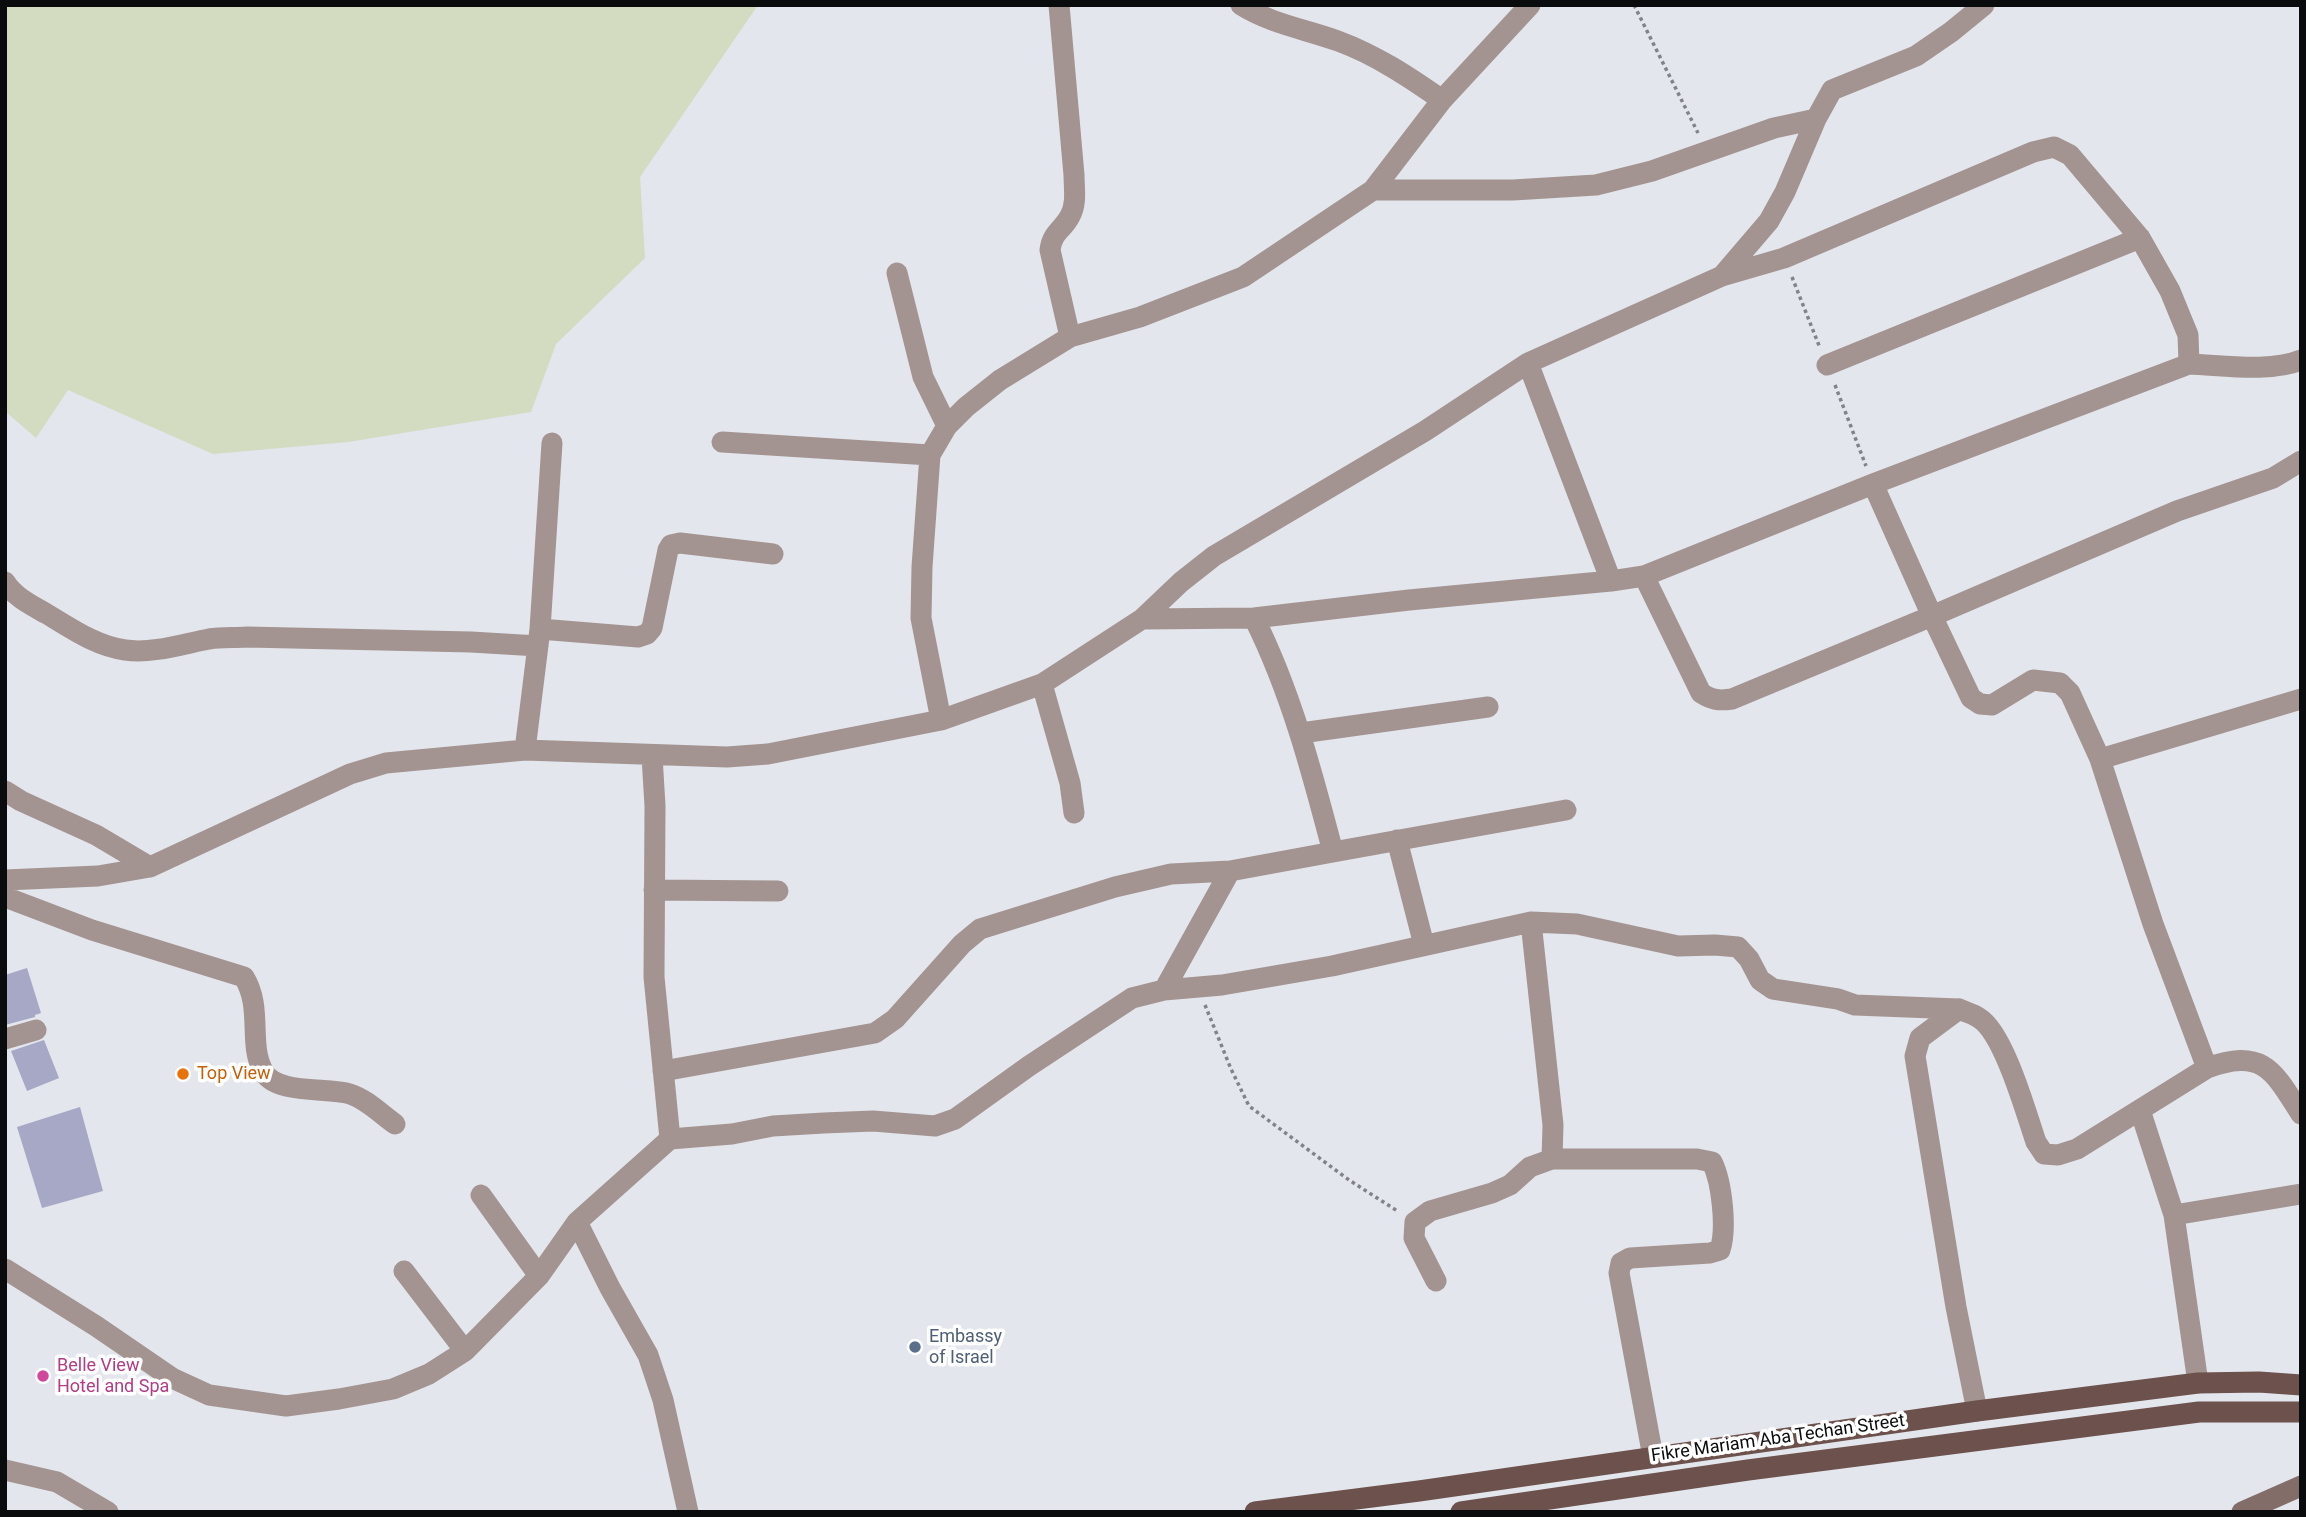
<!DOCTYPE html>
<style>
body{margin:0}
#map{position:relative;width:2306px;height:1517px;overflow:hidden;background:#e3e6ed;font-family:Roboto,sans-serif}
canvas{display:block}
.frame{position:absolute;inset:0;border:7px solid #0a0b0d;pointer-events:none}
</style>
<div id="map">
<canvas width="2306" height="1517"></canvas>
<div class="frame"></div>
</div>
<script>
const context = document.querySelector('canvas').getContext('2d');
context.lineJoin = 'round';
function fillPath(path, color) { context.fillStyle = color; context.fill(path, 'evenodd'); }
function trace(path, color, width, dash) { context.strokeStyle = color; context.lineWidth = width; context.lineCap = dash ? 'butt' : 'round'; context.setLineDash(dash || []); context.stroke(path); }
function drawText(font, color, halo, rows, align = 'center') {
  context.font = font + ' Roboto,sans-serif'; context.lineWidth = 7; context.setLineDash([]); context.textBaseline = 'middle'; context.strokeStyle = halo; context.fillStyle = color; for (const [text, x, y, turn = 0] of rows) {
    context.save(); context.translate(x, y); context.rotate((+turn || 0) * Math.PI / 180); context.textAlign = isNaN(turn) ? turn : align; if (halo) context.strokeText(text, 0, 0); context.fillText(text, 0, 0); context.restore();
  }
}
const green = new Path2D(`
 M5,5H758L640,177L645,258L556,344L531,412L348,442L213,454L68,390L36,438L5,411Z`);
const building = new Path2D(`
 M27,968L41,1013L35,1015V1017L5,1025V975Z
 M44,1040L59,1078L27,1091L11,1051Z
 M80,1107L103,1191L42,1208L17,1127Z`);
const path = new Path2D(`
 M1634,5L1698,133
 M1792,277L1820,348
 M1835,385L1866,466
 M1205,1005L1231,1069L1249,1106L1349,1180L1399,1212`);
const street = new Path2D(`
 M1059,5L1074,175C1074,188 1077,204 1070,216C1063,230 1052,232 1050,250L1070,337
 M1241,5C1271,24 1305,29 1338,41C1376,55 1409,77 1442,100
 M1373,190H1513L1596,185L1652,171L1774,128L1816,119
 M897,273L923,377L947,426
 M1722,276L1769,221L1785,192L1816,119L1832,90L1916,56L1951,32L1984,5
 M1528,363L1611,581
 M2189,364C2222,365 2269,373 2301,360
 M1827,365L2140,238
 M722,442L930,455
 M1873,484L1932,616L2177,511L2273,478L2301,461
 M1644,576L1701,693C1712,700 1719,701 1732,699L1932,616L1971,698L1980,704L1992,705L2033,680L2060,683L2070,693L2100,759
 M5,582C14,597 33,606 47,614C72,629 96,646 125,650C152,654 183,644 209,639C222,637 235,638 247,637L471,642L538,646
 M540,629L638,637L647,634L652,628L668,550L671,545L680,543L773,554
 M1042,684L1070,783L1074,813
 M2301,699L2100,759L2153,924L2207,1068C2263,1048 2273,1070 2301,1114
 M941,720L921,618L922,567L930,455L947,426L966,407L1000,380L1070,337L1140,317L1243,277L1373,190L1442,100L1530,5
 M1301,733L1488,707
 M525,750L540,629L552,443
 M652,756L655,806L654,977L670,1139
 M5,791L21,801L96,835L150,867
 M1397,840L1424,945
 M1333,852L1566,810
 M5,880L98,876L150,867L350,774L386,763L525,750L727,757L768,754L941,720L1042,684L1142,619L1254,618L1409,600L1611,581L1644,576L1873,484L2189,364L2188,335L2170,291L2140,238L2070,155L2054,147L2033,152L1784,258L1722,276L1528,363L1425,431L1214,556L1181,582L1142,619
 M654,890L778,891
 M5,897L92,930L244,977C263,1008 248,1043 263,1071C276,1095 326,1087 350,1094C366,1099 381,1114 395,1124
 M1531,922L1553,1125L1552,1159H1697L1712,1162C1722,1182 1727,1229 1720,1250L1710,1253L1630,1258L1621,1263L1619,1273L1653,1457
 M1164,990L1222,985L1332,966L1531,922L1577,924L1678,946L1715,945L1738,947L1749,959L1760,980L1773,989L1838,999L1855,1005L1959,1009
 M5,1039L36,1030
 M663,1071L875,1033L895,1019L962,944L980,929L1115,887L1171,874L1230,871L1333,852C1312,772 1291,692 1254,618
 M2140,1110L2174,1215L2198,1383
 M481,1195L539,1276
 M2174,1215L2301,1194
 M577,1222L670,1139L732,1134L773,1126L824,1123L873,1121L935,1126L955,1119L1029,1066L1132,998L1164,990L1230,871
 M5,1269L96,1326L172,1378L209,1395L286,1406L339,1399L393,1389L429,1374L465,1351L539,1276L577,1222L610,1288L648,1355L663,1400L688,1512
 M404,1271L465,1351
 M1436,1281L1414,1238L1415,1222L1430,1211L1492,1193L1510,1185L1530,1167L1552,1159
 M1977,1411L1956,1307L1915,1056L1920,1038L1959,1009C1965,1012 1974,1014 1979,1018C2004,1033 2026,1113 2036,1142L2044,1154L2058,1155L2077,1149L2207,1068
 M5,1470L57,1482L108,1512`);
const secondary = new Path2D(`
 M2242,1512L2301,1486`);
const primary = new Path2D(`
 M1255,1512L1419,1491L1977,1411L2198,1383L2259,1382L2301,1385
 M1461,1512L1748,1470L2199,1412H2301`);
const markers = [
 [183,1074,7,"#e8710a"],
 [915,1347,7,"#5c6f8a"],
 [43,1376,7,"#d1479c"]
];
const foodNames = [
 ["Top View",197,1074]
];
const serviceNames = [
 ["Embassy",929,1337],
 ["of Israel",929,1358]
];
const hotelNames = [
 ["Belle View",57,1366],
 ["Hotel and Spa",57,1387]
];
const streetNames = [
 ["Fikre Mariam Aba Techan Street",1778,1439,-8]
];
fillPath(green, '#d3dbc0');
fillPath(building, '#a6a8c6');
trace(path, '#818387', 3.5, [3.5, 3.5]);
trace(street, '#a49491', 21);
trace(secondary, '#836d69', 21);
trace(primary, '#6c514c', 21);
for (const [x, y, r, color] of markers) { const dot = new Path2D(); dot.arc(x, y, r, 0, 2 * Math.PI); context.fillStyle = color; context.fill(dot); trace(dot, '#fff', 2.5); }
drawText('18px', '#c56008', '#fff', foodNames, 'left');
drawText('18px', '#4e5e75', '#fff', serviceNames, 'left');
drawText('18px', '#b23c85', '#fff', hotelNames, 'left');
drawText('18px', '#0a0b0d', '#fff', streetNames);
</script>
